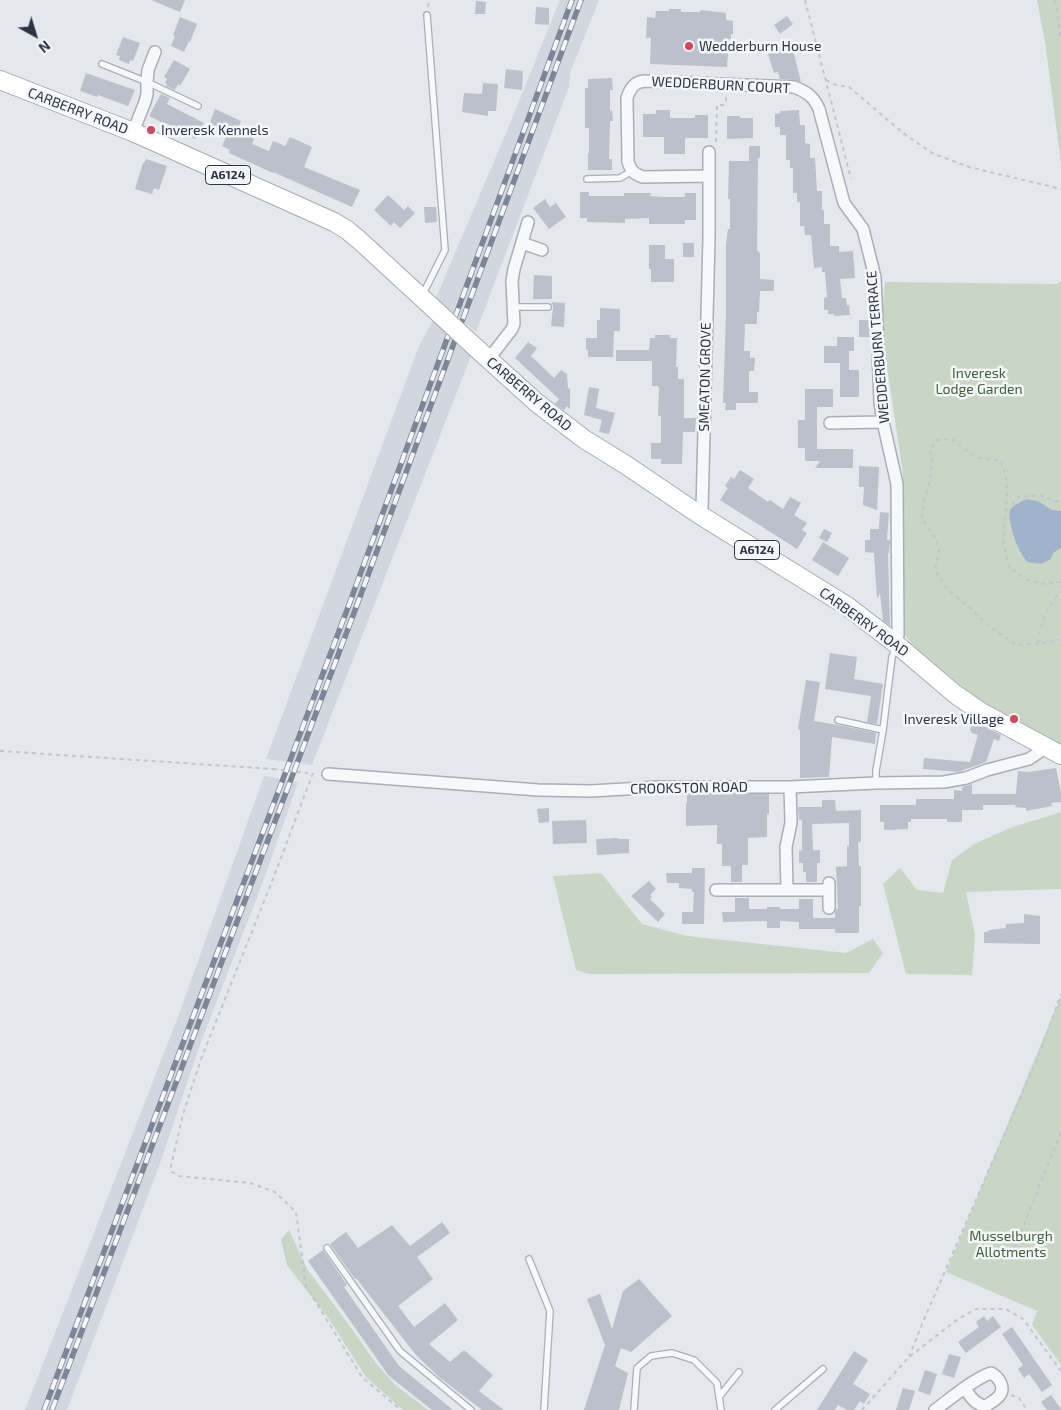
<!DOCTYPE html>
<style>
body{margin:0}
#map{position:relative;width:1061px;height:1410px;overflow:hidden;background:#e4e7ec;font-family:"Exo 2",sans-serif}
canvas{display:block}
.north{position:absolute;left:10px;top:10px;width:50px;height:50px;-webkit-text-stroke:4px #f4f6f9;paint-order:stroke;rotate:141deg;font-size:14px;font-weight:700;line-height:20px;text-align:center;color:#2b3445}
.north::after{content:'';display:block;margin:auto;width:18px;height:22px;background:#2b3445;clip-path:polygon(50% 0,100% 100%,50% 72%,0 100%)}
</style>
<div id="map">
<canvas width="1061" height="1410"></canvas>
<div class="north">N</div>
</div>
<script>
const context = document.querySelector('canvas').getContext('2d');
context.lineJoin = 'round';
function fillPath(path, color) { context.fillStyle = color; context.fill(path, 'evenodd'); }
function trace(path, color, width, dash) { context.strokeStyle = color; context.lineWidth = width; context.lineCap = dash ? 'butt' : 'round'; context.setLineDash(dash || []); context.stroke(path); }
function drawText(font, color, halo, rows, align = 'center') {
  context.font = font + ' "Exo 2",sans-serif'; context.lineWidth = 5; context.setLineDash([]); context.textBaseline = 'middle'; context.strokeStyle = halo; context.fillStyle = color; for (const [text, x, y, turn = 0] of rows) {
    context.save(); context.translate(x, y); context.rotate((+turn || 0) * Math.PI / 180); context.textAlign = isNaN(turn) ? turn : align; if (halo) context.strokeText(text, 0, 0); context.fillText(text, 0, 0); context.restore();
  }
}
const built = new Path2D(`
 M560,0H599L570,73L569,87L476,332L436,298L509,126Z
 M433,320L471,356L312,765L266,759L419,346Z
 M264,776L298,782L264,879L201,1042L159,1166L67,1410H25L178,1017Z`);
const green = new Path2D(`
 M1037,0H1061V163L1045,42Z
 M1061,281V745L976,698L923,654L911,643L905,635L904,620L903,473L881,327L885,282L1057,284Z
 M1061,812V889L966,892L975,935L972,975L906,974L883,884L900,868L917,890L943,893L952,860L974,844L1010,828Z
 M601,873L642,924L687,936L846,953L873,939L883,953L869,973L589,974L576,970L553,876Z
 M1061,996V1365L1032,1325L1037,1311L946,1272Z
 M289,1230L307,1269L349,1325L375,1362L394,1384L428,1410H403L366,1377L329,1319L287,1265L281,1240Z`);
const water = new Path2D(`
 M1026,499L1038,501L1052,510L1061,511V548L1053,553L1051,559L1041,564L1027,562C1024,558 1021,553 1019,549C1015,542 1007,517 1010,510C1013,505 1021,502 1026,499Z`);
const building = new Path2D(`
 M151,0H185L180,12Z
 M476,1L486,2L485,14H475Z
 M536,7L549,8V25L535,24Z
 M669,9H681V12H700L701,10L726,13V20L733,21V34H731V39H729L727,67L650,64L651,38H646L647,17L655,18L656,11H669Z
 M787,16L793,24L780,34L774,25Z
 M180,17L197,24L190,42L189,41L184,52L171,46L175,36L173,35Z
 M123,37L140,43L133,61L130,60L129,64L119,60L120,56L116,55Z
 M792,46L801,82L794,80L780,79L778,72L774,73L768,54H770L769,52Z
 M174,60L190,69L180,86L178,84L175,90L166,86L167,84L165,83L167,79L164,77Z
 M506,69L523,71L522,90L504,88Z
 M86,73L135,90L128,106L98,95L97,97L80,91Z
 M612,78L613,90H610V111L612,110L613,121H610L609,159H612V170H588V153H589V128H585V88H588V79Z
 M483,83L498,84L496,111H488V116L462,112L464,93L482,94Z
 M161,94L170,98L167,104L204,123L195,139L166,123L165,124L149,116Z
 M215,109L241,121L239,126L245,129L248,136L254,139L252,144L269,151L273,141L285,146L290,137L312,147L304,167L360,190L352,207L273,172V173L229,153L230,150L222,146L228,133L209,125Z
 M656,110H670V118H695V115H708V138H685V154H664V137H643V114H656Z
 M799,110L800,125H805V143L810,144V158H815L817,191H822V210H824V224H830V246H839V252L853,251L855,278L840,279L842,298H846L847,306L849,305L850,315L834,316V314H828V310H824V298L827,297L825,272H822V267L814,268L811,235H805L804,226H800V202H797V193H793V168H790V160H786V135H780V127H775V114L780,113V111Z
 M727,116H740V118H753V138L727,139Z
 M749,146H760V158H758L757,250L760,253V279L774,280V291H760L759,312H757V324H745L744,351H750V358H755L754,371H749V392H758V403H736V410H725L726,403H723L726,313V244L728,229H730V199H728L729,161H749Z
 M146,159L167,166L159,190L154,188L152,194L135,189L143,163H144Z
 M580,192H589V196H624V193H651L650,196L663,197H685V193H696V220H685V224H649V218L625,219V223L587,222V218H580Z
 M388,195L404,210L408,206L415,213L400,228L394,222L391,226L374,210Z
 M545,199L550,207L556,203L566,217L549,229L533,208Z
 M424,207H436L437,222L425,223Z
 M683,243H694V257H683Z
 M649,245H665V259H674V282H651V269H649Z
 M534,275L552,276V299H533Z
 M552,302L565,303L564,327L551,326L553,307Z
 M600,308L620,309V331H614L613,357H588V350H586V338H597V320H600Z
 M859,320H869L870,337H859Z
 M655,335H670V338H677L676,367H678V379H684V418H696L695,432H683L682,464H661V459H651V443H661V416H658L659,388L658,386H652V361H616V350H649L650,338H655Z
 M837,337H854V351H849V370H859V397H840V363H824V346H837Z
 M528,342L537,348L531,356L554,378L561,370L567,374L568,389L570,388V409L567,406L564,410L555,404L559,399L515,358Z
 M589,387L599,389L596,408L615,413L609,434L599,432L602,420L584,415Z
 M805,389H833V407H817V449H853V468H815L820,461H805V448H798V420H805Z
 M859,466L879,467L877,510L863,505L864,487H859Z
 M740,470L754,479L748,488L768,502L770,500L783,509L790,497L801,503L794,515L807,523L802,530L807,533L797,549L720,500L728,488L725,486L731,477L734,479Z
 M880,512L889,513L887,540H890L889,553H888L890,626L883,621L880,593L877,599L874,553L865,552V540H870V529H879Z
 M824,529L832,533L827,542L819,538Z
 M823,542L849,558L838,576L812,560Z
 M830,653L857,657L854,679L883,684L877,724L867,722L871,696L825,689Z
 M806,680L820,682L814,721L844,726L876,733L875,744L832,737L829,777L800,778V730L798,729Z
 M974,724L982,727V725L1001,735L999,741L994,739L986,762L958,772L923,769L924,758L970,762L978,735L972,733L970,730L971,726Z
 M1056,768L1061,793V802L1051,803L1052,806L1026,811V808L1015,807L1016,805H983V810H962V822H947V819H911V822H908V829L884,830V822H880V805H916V799H954V790L962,791V787L972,784V794H1016L1018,771L1029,772Z
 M687,794H769V814H767V837L748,838V865H742V882H731V866H722V844H717V825L686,826V803H687Z
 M822,800H835L836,811L861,810V842H858L859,866H861V906H859V933H835V929H799V922L780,921V928H767V921L723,922L722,912H735V898H749V909H767V907H780V909H799V899H813V918H835V912L836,909H838L836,867L847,866V846H849V823L812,824L813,850H820V863H817V882H806V872H803V863H799V851L802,850V820H799L798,807H822Z
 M549,808V822L539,823L537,809Z
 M586,820L587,843L553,844L552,821Z
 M618,838V839H629V853L597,855L596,839Z
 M692,868H705L704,924H682V912H693L694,892H692V889L679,888V883H667L666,873H692Z
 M649,881L656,889L650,895L652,897L650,899L665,914L658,922L631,896Z
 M1024,914L1040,916V944L984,943V932H987L990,930L1006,928V924L1024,923Z
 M442,1222L450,1233L417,1257L433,1279L398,1306L414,1327L445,1303L458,1320L429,1344L450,1362L464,1350L493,1375L479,1391L504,1410H482L439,1377L416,1355L356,1278L355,1279L330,1244L346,1232L358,1248L392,1225L410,1246Z
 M323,1250L347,1285L344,1287L399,1366L453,1410H432L389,1376L308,1261Z
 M639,1279L672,1316L631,1352L621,1348L615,1366L628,1373L619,1410H584L605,1345L587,1299L600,1294L612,1329L623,1291Z
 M984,1316L987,1321L993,1316L1001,1327L966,1353L958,1342L979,1327L976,1322Z
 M1012,1327L1052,1385L1042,1392L1029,1374L1024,1378L1018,1369L1023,1365L1002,1334Z
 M854,1351L868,1360L853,1384L870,1394L864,1404L860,1401L854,1410H847L838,1405L835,1410H817Z
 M949,1354L961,1357L954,1378L942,1374Z
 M925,1370L937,1374L930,1395L918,1391Z
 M903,1388L915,1391L909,1410H896Z
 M1051,1395L1061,1409V1410H1047L1041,1402Z`);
const path = new Path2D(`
 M805,0L851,179
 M1055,0L1061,39
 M428,7L429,0
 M826,80L836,85L849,87L903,133L932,153L969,167L1061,189
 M716,142L717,105H723L726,102V97
 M1006,511L1019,497L1039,495L1055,501L1061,502
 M1061,582L1044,584L1025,579L1009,567L1003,541L1007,493L1006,477L1001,461L979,458L965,450L952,439L937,440L930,450L932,457L930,481L924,500L922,519L937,541L939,551L935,570L947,589L969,607L986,624L1016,645L1038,644L1061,640
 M1038,643C1040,625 1048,604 1061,591
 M0,751L273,769
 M313,773L273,879L201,1059L183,1114L171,1166L172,1172L179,1176L250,1183L275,1192L296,1212L306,1286L362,1377L401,1410
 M1012,1255L1061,1132
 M909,1357L923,1322L1041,1050L1061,994
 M1011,1395L1019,1398L1027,1410
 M862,1410L909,1357L958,1319L976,1309H1006L1023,1319L1061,1371`);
const service = new Path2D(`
 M102,64L147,82L198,106
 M587,179L620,178L632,171
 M422,296L445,250L427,15
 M513,307H548
 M838,720L883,730
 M876,783V771L883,730L892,657L896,647
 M327,1248L400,1351L471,1410
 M529,1259L550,1311L544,1410
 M719,1397L739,1372
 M634,1410L637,1368L651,1356L672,1353L694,1360L717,1383L721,1410
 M775,1410L823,1369`);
const minor = new Path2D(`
 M133,132L145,102L147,94V82L148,70L155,52
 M709,176L643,177C634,174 631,171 628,162L627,98C630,89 634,82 644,81L794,87C807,92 814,97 819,109L844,203L863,229L875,277L880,402L883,422L897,484L898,635L895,643
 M522,243L542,250
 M488,360L512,329L514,324L512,281L514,269L528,222
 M830,423L883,422
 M700,515L702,509L709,238V152
 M328,774L538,790L591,791L659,787H790L876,783L944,782L966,778L987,770L1029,759L1038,753L1043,746
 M716,890H829
 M787,890L786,847L791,823L790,787
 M829,908V883
 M935,1410C950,1399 975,1378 991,1373C999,1377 1006,1388 999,1396C996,1400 990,1403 986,1406C975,1405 971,1397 965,1389`);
const primary = new Path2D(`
 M0,80L133,132L334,222L347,230L358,239L433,308
 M475,347L537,403L584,439L626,465L700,515L847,606L895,643L955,694L981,712L1061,755`);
const rail = new Path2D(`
 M44,1410L347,610L572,0
 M52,1410L354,613L581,0`);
const pathBridge = new Path2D(`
 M273,769L308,773`);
const primaryBridge = new Path2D(`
 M433,308L475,347`);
const markers = [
 [689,46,5,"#d1495b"],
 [151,130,5,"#d1495b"],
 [1014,719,5,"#d1495b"]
];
const shields = [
 [228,175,45],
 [757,550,45]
];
const shieldNames = [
 ["A6124",228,175],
 ["A6124",757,550]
];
const poiNames = [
 ["Wedderburn House",699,46],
 ["Inveresk Kennels",161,130],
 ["Inveresk Village",1004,719,"right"]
];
const streetNames = [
 ["WEDDERBURN COURT",721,85,3],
 ["CARBERRY ROAD",78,111,21],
 ["WEDDERBURN TERRACE",878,347,-95],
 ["SMEATON GROVE",705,377,-89],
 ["CARBERRY ROAD",529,394,40],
 ["CARBERRY ROAD",864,622,36],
 ["CROOKSTON ROAD",689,788,-1]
];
const parkNames = [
 ["Inveresk",979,373],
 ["Lodge Garden",979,389],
 ["Musselburgh",1011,1236],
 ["Allotments",1011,1252]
];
fillPath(built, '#d2d6de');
fillPath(green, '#c9d6c5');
fillPath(water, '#9fb4cc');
fillPath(building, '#bbc0ca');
trace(service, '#a9aeb7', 8);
trace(minor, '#a9aeb7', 14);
trace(primary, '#a3abb8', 20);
trace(path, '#c2c5cb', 2, [4, 4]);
trace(service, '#f7f8fa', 5.5);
trace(minor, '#f7f8fa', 11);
trace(primary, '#fff', 18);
trace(rail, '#7d8696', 5.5);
trace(rail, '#f4f6f9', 4, [11]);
trace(primaryBridge, '#a3abb8', 20, []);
trace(pathBridge, '#c2c5cb', 2, [4, 4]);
trace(primaryBridge, '#fff', 18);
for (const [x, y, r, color] of markers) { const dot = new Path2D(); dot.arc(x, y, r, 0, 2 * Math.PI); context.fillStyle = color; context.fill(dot); trace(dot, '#f4f6f9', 2); }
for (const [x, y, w] of shields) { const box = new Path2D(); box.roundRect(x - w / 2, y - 9.5, w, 19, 4); context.fillStyle = '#f4f6f9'; context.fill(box); trace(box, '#2b3445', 1); }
drawText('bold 12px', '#2b3445', null, shieldNames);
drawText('14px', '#2b3445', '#f4f6f9', poiNames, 'left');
drawText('14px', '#2b3445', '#f4f6f9', streetNames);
drawText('14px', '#3f6138', '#f4f6f9', parkNames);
</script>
